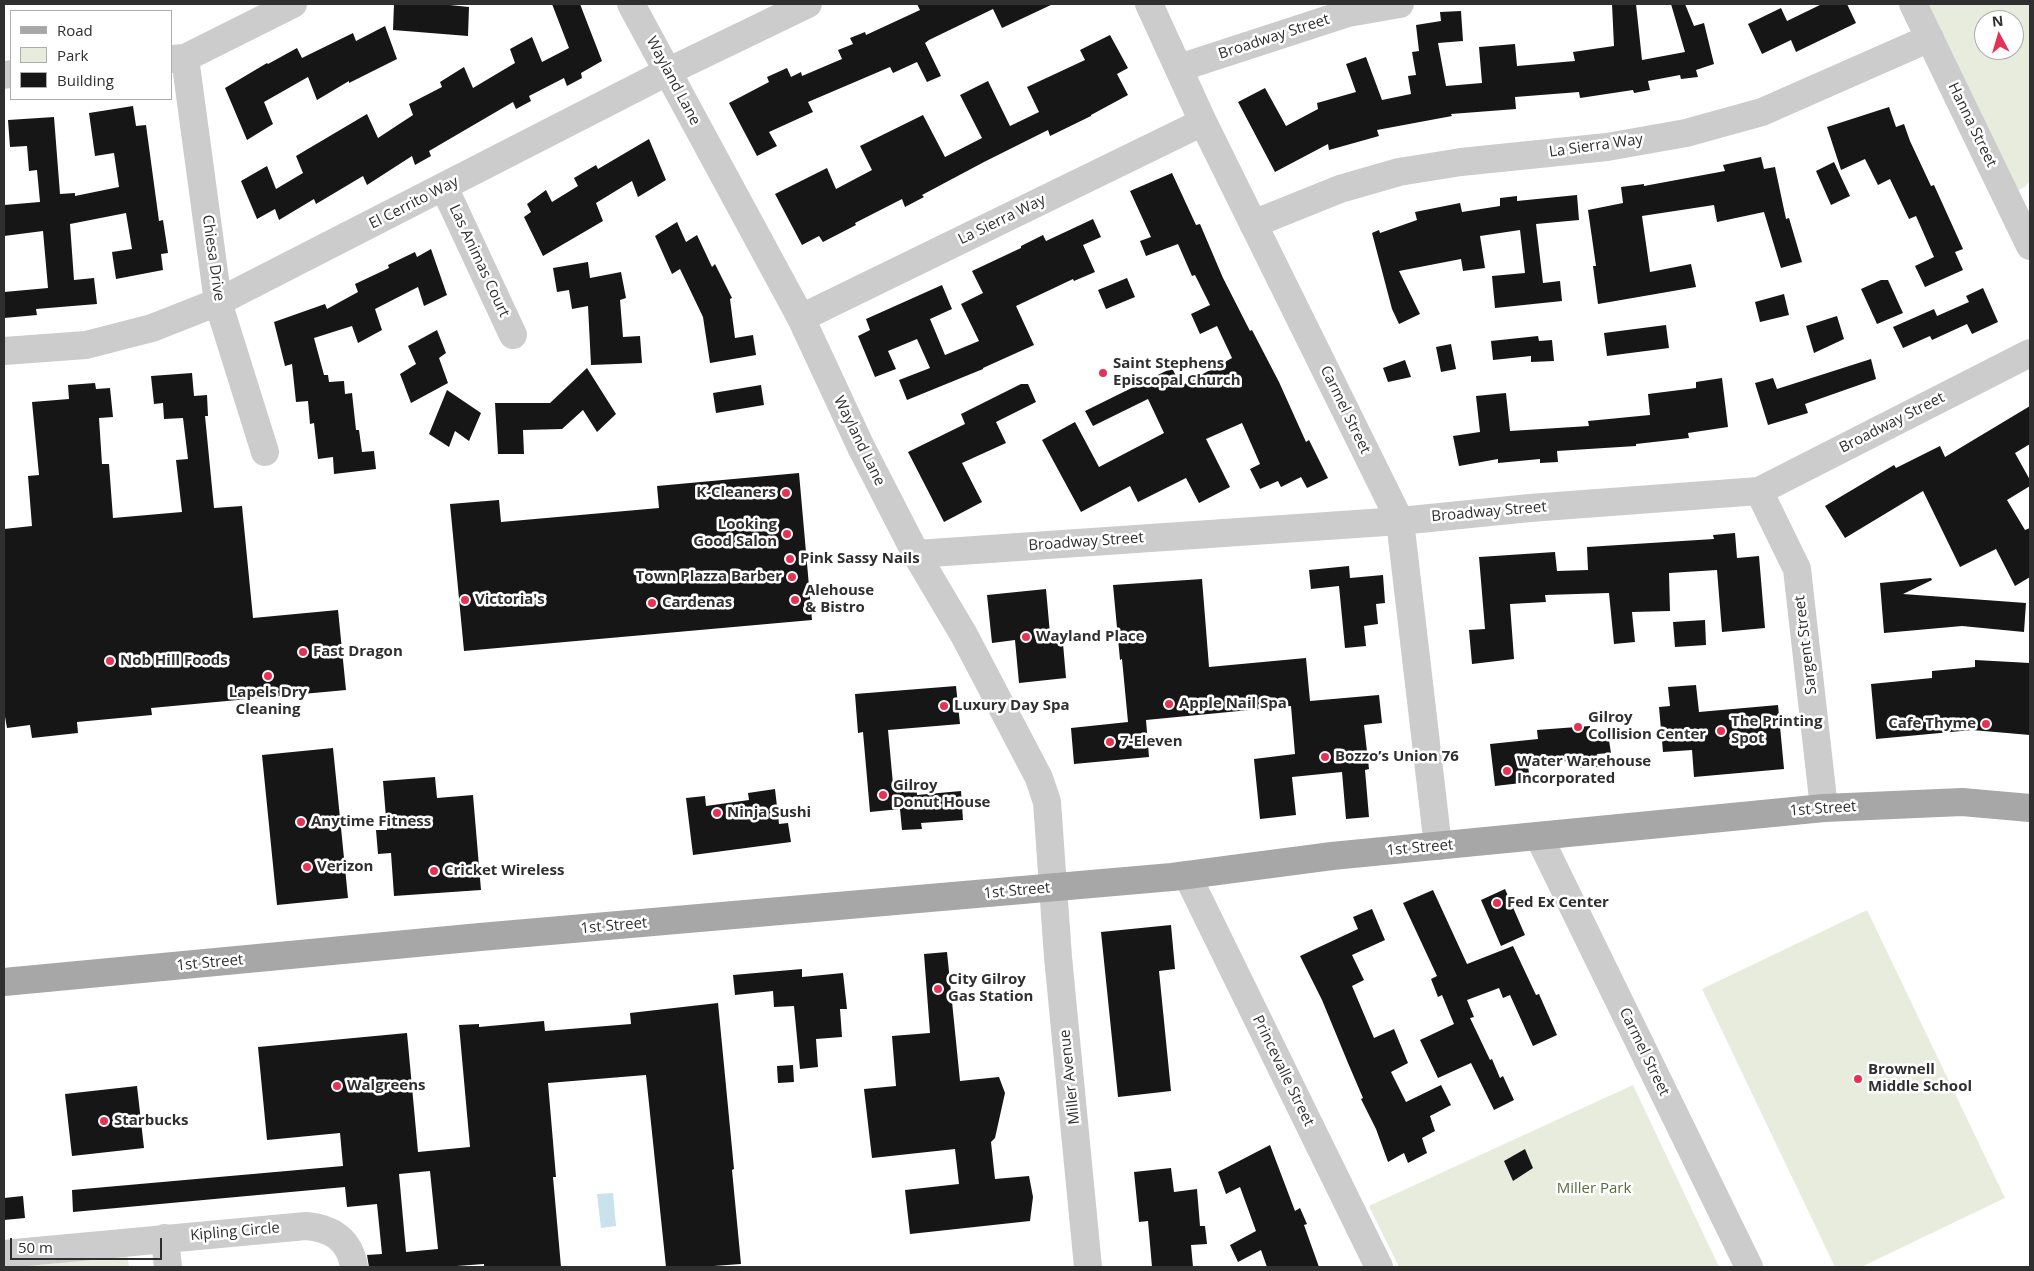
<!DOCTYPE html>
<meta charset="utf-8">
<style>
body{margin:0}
#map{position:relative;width:2034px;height:1271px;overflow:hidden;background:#fff;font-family:"Open Sans",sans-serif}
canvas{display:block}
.frame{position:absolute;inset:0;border:5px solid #2f2f2f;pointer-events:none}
.legend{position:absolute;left:10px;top:10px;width:162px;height:90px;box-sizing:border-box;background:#fff;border:1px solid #acacac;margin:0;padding:6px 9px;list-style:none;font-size:15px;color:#2f2f2f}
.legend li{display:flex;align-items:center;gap:10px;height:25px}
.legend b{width:25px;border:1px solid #acacac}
.north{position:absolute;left:1974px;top:10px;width:50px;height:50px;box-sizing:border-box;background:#fff;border:1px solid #acacac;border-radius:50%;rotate:354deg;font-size:14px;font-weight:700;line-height:20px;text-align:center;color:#2f2f2f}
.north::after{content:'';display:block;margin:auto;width:18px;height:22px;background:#e53254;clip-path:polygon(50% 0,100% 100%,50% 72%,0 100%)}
.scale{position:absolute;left:10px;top:1238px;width:152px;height:22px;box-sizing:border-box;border:2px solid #2f2f2f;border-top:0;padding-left:6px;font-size:15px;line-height:18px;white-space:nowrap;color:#2f2f2f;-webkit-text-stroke:4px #fff;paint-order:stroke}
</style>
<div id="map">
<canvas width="2034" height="1271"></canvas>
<div class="frame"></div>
<ul class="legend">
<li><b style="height:6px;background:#a7a7a7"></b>Road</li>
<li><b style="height:14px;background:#e7ecdd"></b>Park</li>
<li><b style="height:14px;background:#161616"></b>Building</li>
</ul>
<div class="north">N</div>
<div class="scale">50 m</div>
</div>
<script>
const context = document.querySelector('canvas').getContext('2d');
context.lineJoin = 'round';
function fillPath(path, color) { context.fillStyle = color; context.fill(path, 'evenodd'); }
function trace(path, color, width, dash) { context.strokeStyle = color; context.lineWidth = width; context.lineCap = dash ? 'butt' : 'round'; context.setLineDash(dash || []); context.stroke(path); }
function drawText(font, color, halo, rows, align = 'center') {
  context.font = font + ' "Open Sans",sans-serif'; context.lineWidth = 5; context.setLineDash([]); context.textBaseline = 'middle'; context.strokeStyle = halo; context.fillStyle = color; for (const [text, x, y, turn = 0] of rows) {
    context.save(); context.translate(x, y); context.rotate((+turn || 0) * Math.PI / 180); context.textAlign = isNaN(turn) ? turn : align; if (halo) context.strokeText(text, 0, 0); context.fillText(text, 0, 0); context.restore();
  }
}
const green = new Path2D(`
 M1922,4H2030V181L2025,187L2010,194ZM1984,20H2014V50H1984Z
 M1867,910L2005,1198L1861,1267H1835L1702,989Z
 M1633,1085L1719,1267H1399L1369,1206Z
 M127,1253L129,1267H4Z`);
const water = new Path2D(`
 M613,1193L616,1226L601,1228L597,1194Z`);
const building = new Path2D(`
 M394,4H440L469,7L468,36L393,30Z
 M552,4H580L602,61L581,73L582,78L567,86L564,78L529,96L531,101L516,109L513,102L429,151L431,156L415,165L412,156L367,185L363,176L316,204L314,199L279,220L275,209L257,219L241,181L267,166L276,189L303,173L296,156L367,114L378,138L413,115L409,104L442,87L440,82L464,67L473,88L515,63L510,49L532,37L542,62L569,48Z
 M917,4H1053L1002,28L993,9L929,40L925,43L941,76L927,82L917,62L893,73L890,67L808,102L813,112L769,132L777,146L757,156L729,103L769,82L767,77L787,68L791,77L801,72L802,76L842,59L838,50L853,44L850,38L865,32L866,35L920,10Z
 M1612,4H1636L1642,60L1685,52L1671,4H1685L1694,26L1704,23L1714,64L1696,70L1698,77L1681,79L1680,75L1648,81L1650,90L1634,93L1633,90L1580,98L1579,92L1515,97L1516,109L1451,114L1452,116L1377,130L1379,136L1329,150L1328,144L1275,172L1238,102L1265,88L1286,126L1318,109L1317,103L1356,92L1346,64L1366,57L1382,100L1411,94L1408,76L1416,75L1412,52L1419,51L1416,25L1441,21L1440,12L1461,11L1463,41L1438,43L1446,86L1482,83L1479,47L1515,44L1517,66L1575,61L1573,52L1614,46Z
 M1822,4H1847L1856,23L1796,52L1791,40L1762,54L1748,24L1781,8L1787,21Z
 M385,26L397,59L349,83V81L317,100L308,77L264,102L273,124L247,140L225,88L267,63L268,64L297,48L302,58L353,33L356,41Z
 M1110,35L1128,68L1117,74L1128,95L1091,115V116L1050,136L1048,130L984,162L922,195L924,197L905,207L902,199L855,223L856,225L823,242L819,236L802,245L775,194L827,168L836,189L872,170L860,146L923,115L945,157L982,138L960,95L988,81L1010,126L1039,112L1027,87L1085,60L1080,50Z
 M133,106L136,126L146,125L159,221L163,220L168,253L161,254L163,270L116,279L112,252L132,249L126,213L70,224L74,280L94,278L97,304L36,309L37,315L4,318V292L48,288L43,231L4,236V205L40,202L37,170L29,171L27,146L10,147L8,120L54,117L60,194L75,193V196L119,187L114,153L95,156L89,113Z
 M1889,107L1896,127L1904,124L1910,141L1931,186L1934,185L1963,249L1955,252L1963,270L1925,287L1915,266L1934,257L1916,216L1909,219L1890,179L1878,185L1865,159L1841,170L1827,127Z
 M649,139L666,180L638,197L632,181L596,203L603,221L543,256L524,217L531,212L527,204L546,190L552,202L578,186L574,178L596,165L598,169Z
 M1761,157L1764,169L1775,167L1786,219L1789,218L1802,262L1781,268L1764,212L1717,222L1714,205L1642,216L1650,272L1691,264L1696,287L1598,304L1593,266H1596L1588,210L1623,203L1621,187L1644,184V186L1725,171L1723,165Z
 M1834,162L1850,196L1831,205L1816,171Z
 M1172,173L1196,225L1200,224L1223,278L1250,331L1252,330L1279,382L1306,442L1309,440L1328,478L1307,488L1301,477L1281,487L1278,481L1260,489L1250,469L1260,464L1242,423L1206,439L1230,487L1199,503L1186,478L1138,502L1130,486L1081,512L1042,440L1075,422L1099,467L1164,433L1148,399L1093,426L1085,411L1172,368L1181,386L1232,358L1217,326L1200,334L1191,314L1210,305L1195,275L1192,276L1178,244L1146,256L1140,241L1151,237L1130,191Z
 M1577,195L1579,220L1536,224L1543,283L1560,281L1562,301L1495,308L1492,276L1525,273L1520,230L1480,236L1485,268L1463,271L1461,259L1399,271L1420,314L1399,324L1392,309L1372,233L1379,230L1380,233L1417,220L1415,212L1460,203L1462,212L1500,206V198L1517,196V201Z
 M1093,219L1101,237L1083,245L1095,272L1074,281L1073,279L1016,306L1034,345L983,368V369L907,400L899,380L930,368L917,339L888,351L896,369L875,377L858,336L870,330L866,319L942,285L952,309L930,319L945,355L979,341L961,304L983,293L972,271L1021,248V246L1043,235L1046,241Z
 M677,222L686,242L697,235L712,267L715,264L732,298L730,299L735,338L753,335L756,355L710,363L703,317L680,269L672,274L655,236Z
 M431,249L447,295L424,306L418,287L375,309L382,330L358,343L352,326L314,338L324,375H328L329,382L344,381L345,394L352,393L356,430H359L362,452L374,451L376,469L334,474L333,457L318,459L314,423L310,424L308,401L296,402L292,364L285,366L274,322L325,304L327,309L358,292L355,284L389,268L388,265L415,252L417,257Z
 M588,262L590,278L621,272L626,298L620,300L623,337L640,336L642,363L591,365L588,306L572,309L569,290L557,292L553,268Z
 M1127,278L1135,297L1106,309L1098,290Z
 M1881,280H1888L1903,313L1877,324L1861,289Z
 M1983,288L1998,322L1972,334L1967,324L1932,340L1930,336L1903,348L1893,327L1934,309L1937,316L1969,302L1966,296Z
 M1784,294L1789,315L1760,322L1755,302Z
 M1837,316L1844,339L1814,353L1806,326Z
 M1666,325L1669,348L1607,356L1604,333Z
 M437,330L446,353L439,358L448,383L411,403L400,374L416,364L408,346Z
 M1538,336L1539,341L1552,340L1554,361L1531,362V356L1493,360L1491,341Z
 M1451,344L1456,369L1441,372L1436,347Z
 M1871,359L1876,379L1805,404L1808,413L1768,425L1755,383L1773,378L1777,389Z
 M1405,360L1411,377L1388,382L1383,368Z
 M587,368L616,414L597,432L583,410L562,429L523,430L524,454H498L495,403H550Z
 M192,373L194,396L207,395L208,416H205L214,508L242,506L253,618L338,610L346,690L151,708L152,715L77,722L78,733L32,738L30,725L7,728L4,711V529L32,526L28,476L39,475L32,402L69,399L68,385L95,383L96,389L110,388L113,417L99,418L102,464H109L113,518L182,512L176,460L188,459L183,418L164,419L163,403L154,404L151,376Z
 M1722,378L1728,427L1688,433L1689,438L1636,444V446L1557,451L1558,462L1540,463V459L1498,463V459L1459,466L1453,436L1480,432L1476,396L1506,393L1510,431L1589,426L1588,421L1650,415L1648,394L1696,388V382Z
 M1021,384H1028L1036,402L996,422L1006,443L962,463L982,502L944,522L908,452L965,424L961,414Z
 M761,385L764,405L716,413L713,393Z
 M447,390L481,413L469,441L455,431L449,447L429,434Z
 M2030,406V444L2015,453L2030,480V486L2007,500L2025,530L2030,528V577L2015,586L1996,549L1960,567L1923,491L1845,538L1825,506L1894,465L1896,468L1940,446L1945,457Z
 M799,473L812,620L464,651L450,504L499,500L501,522L659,508L657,486Z
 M1735,533L1737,558L1759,556L1765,628L1722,632L1717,570L1669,573L1670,611L1632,612L1635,642L1614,644L1609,593L1545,595L1546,602L1510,604L1514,659L1472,664L1469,630L1485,629L1479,557L1555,552L1557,571L1588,570L1587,547L1714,539L1713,535Z
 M1349,566L1350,578L1383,575L1385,603L1376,604L1378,624L1364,626L1366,646L1345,648L1339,586L1311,589L1309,570Z
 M1931,578L1932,580L1903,594L2026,603L2024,632L1962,626L1884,633L1880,583Z
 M1202,579L1209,667L1306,658L1310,701L1379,695L1382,723L1364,725L1369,769L1365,770L1369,817L1346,819L1342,772L1292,777L1296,815L1260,819L1254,759L1295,754L1291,706L1146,720L1149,757L1074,764L1071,728L1128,722L1122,659L1120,660L1113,585Z
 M1046,589L1050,634L1062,632L1066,678L1019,683L1015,640L992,643L987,595Z
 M1705,620L1706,645L1675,647L1673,622Z
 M1975,660L2030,663V735L1972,730L1876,739L1871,684L1932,678V671L1975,667Z
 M1696,685L1699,712L1778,705L1784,769L1694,777L1692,750L1663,752L1659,707L1670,706L1668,687Z
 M956,686L960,724L888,730L893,784L916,782L917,795L961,791L963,820L921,823L922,829L902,830L900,809L870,812L863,732L858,733L855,694Z
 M1590,726V736L1608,734L1611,753L1597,754L1599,767L1578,768V760L1528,765L1530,782L1495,786L1490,744L1538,739L1537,730Z
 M333,748L348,898L277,905L262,755Z
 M435,777L437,798L473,795L481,890L394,896L391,853L378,854L376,830H387L383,781Z
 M775,789L779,824L788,823L791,842L693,855L686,798L705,796L706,806L749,800L748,793Z
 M1505,889L1525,935L1501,946L1481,900Z
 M1433,890L1467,964L1513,946L1536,995L1539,994L1557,1035L1533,1046L1510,995L1503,998L1499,988L1467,1000L1474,1017L1470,1018L1490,1060L1492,1059L1500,1078L1503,1076L1514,1100L1494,1110L1471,1063L1438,1078L1420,1040L1454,1024L1442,995L1438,997L1431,979L1437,976L1403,903Z
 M1372,909L1385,940L1352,955L1364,980L1352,986L1374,1038L1394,1029L1408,1063L1391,1072L1406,1102L1441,1085L1451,1105L1430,1116L1435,1131L1422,1138L1427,1153L1408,1163L1404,1153L1388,1162L1376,1129L1361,1099L1363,1098L1348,1063L1322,1000L1300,956L1358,929L1353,917Z
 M1171,925L1175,969L1159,971L1171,1091L1118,1097L1101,932Z
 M947,952L960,1081L999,1077L1005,1093L995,1138L991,1142L995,1179L1029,1176L1033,1197L1030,1221L910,1234L905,1190L959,1184L955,1149L872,1158L864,1089L896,1086L892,1036L930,1033L924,954Z
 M802,969V977L843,973L847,1009H840L842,1037L816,1039L818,1067L800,1069L794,1006L774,1007L773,991L735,995L733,975Z
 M718,1003L734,1169L732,1170L741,1264L700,1267H666L646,1075L548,1083L556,1177H553L561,1267H484V1264L443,1267H369L367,1255L382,1254L377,1204L347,1207L345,1187L73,1212L72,1190L343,1166L340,1133L267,1140L258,1047L407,1033L418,1152L470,1147L459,1025L479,1024V1027L544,1021L545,1031L631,1024L630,1013ZM430,1171L438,1249L406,1252L399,1174Z
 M793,1065L794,1082L778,1083L777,1066Z
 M137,1086L144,1148L72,1156L65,1094Z
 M1270,1145L1295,1211L1300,1208L1307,1224L1304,1225L1319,1267H1267L1261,1250L1238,1262L1230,1245L1256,1231L1240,1187L1226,1194L1218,1172Z
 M1525,1149L1533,1168L1513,1181L1504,1161Z
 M1171,1168L1174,1192L1197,1189L1200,1226H1205L1207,1244L1191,1245L1193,1267H1152L1148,1221L1139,1222L1134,1172Z
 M23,1196L25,1218L4,1220V1198Z`);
const minor = new Path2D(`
 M631,4L801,318L861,447L916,554L964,635L1039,778L1047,802L1058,957L1088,1267
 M1149,4L1203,122L1400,521L1438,846
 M1913,4L2030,246
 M185,58L218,302L265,452
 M171,59L185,58L293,4
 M1179,68L1348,13L1400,4
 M4,75L11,74
 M444,187L513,335
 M1253,224L1340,189L1399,172L1461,162L1607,147L1686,133L1762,112L1930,38
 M801,318L1203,122
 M4,351L86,345L152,328L218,302L667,72L808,4
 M1759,491L1797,569L1824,808
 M916,554L1400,521L1530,508L1759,491L2030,353
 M1539,837L1749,1267
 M1187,875L1379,1267
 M165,1238L168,1267
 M4,1254L306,1226C332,1228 350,1240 354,1267`);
const major = new Path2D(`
 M4,982L480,937L1172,877L1332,856L1824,808L1962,802L2030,808`);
const markers = [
 [1103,373,5,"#e53254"],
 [786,493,5,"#e53254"],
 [787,534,5,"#e53254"],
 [790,559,5,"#e53254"],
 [792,577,5,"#e53254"],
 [465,600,5,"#e53254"],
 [795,600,5,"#e53254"],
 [652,603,5,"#e53254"],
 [1026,637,5,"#e53254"],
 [303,652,5,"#e53254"],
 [110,661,5,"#e53254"],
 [268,676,5,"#e53254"],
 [1169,704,5,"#e53254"],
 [944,706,5,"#e53254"],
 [1986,724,5,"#e53254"],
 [1578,727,5,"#e53254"],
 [1721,731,5,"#e53254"],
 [1110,742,5,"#e53254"],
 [1325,757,5,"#e53254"],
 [1507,771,5,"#e53254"],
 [883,795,5,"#e53254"],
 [717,813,5,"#e53254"],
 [301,822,5,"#e53254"],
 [307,867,5,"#e53254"],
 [434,871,5,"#e53254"],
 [1497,903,5,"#e53254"],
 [938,989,5,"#e53254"],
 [1858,1079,5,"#e53254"],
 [337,1086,5,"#e53254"],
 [104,1121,5,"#e53254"]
];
const streetNames = [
 ["Broadway Street",1274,37,-18],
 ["Wayland Lane",673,81,62],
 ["Hanna Street",1972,125,64],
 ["La Sierra Way",1596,146,-8],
 ["El Cerrito Way",414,203,-27],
 ["La Sierra Way",1002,220,-26],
 ["Chiesa Drive",213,258,82],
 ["Las Animas Court",479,261,65],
 ["Carmel Street",1345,410,64],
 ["Broadway Street",1892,423,-27],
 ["Wayland Lane",859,441,64],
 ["Broadway Street",1489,512,-5],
 ["Broadway Street",1086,542,-4],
 ["Sargent Street",1806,645,-97],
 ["1st Street",1823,809,-4],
 ["1st Street",1420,848,-5],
 ["1st Street",1017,891,-5],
 ["1st Street",614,926,-5],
 ["1st Street",210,963,-5],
 ["Carmel Street",1644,1052,64],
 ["Princevalle Street",1283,1071,64],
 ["Miller Avenue",1070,1077,-96],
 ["Kipling Circle",235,1232,-5]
];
const poiNames = [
 ["Saint Stephens",1113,364],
 ["Episcopal Church",1113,381],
 ["K-Cleaners",776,493,"right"],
 ["Looking",777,525,"right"],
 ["Good Salon",777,542,"right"],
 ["Pink Sassy Nails",800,559],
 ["Town Plazza Barber",782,577,"right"],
 ["Alehouse",805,591],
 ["& Bistro",805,608],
 ["Victoria's",475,600],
 ["Cardenas",662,603],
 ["Wayland Place",1036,637],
 ["Fast Dragon",313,652],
 ["Nob Hill Foods",120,661],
 ["Lapels Dry",268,693,"center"],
 ["Cleaning",268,710,"center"],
 ["Apple Nail Spa",1179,704],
 ["Luxury Day Spa",954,706],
 ["Gilroy",1588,718],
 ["Collision Center",1588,735],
 ["The Printing",1731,722],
 ["Spot",1731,739],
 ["Cafe Thyme",1976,724,"right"],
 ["7-Eleven",1120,742],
 ["Bozzo’s Union 76",1335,757],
 ["Water Warehouse",1517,762],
 ["Incorporated",1517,779],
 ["Gilroy",893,786],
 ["Donut House",893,803],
 ["Ninja Sushi",727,813],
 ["Anytime Fitness",311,822],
 ["Verizon",317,867],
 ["Cricket Wireless",444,871],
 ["Fed Ex Center",1507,903],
 ["City Gilroy",948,980],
 ["Gas Station",948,997],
 ["Brownell",1868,1070],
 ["Middle School",1868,1087],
 ["Walgreens",347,1086],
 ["Starbucks",114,1121]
];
const parkNames = [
 ["Miller Park",1594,1189]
];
fillPath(green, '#e7ecdd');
fillPath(water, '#c9e2ec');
fillPath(building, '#161616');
trace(minor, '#ccc', 28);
trace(major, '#a7a7a7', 28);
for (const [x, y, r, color] of markers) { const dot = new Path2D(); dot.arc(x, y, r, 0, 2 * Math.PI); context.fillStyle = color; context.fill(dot); trace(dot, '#fff', 2); }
drawText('15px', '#2f2f2f', '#fff', streetNames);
drawText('bold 15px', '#2f2f2f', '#fff', poiNames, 'left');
drawText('15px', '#576b3c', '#fff', parkNames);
</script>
